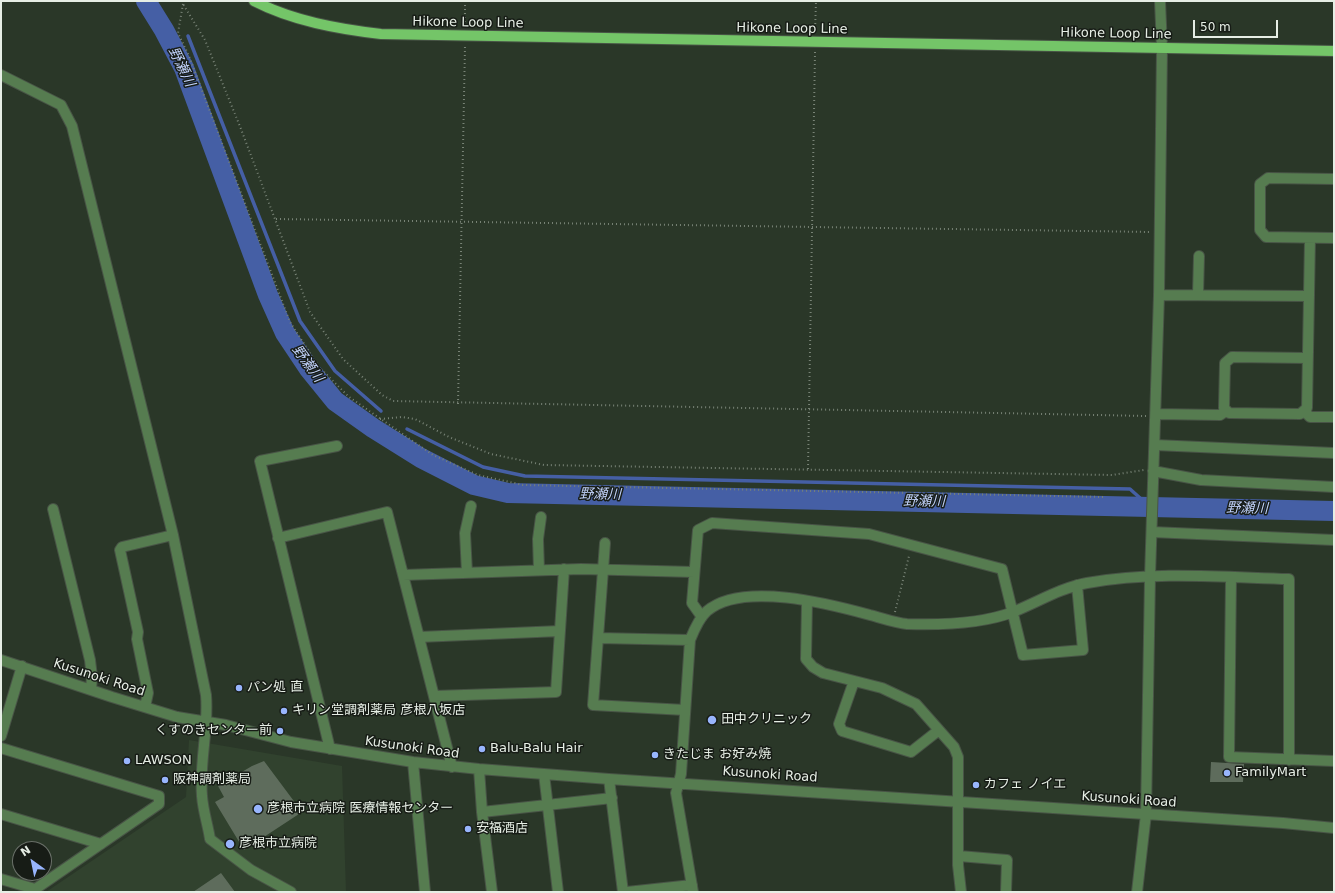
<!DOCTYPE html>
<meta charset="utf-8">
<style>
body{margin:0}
#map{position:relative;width:1335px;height:893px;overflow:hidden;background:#2a3728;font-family:"DejaVu Sans",sans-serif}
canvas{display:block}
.frame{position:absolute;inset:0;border:2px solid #e6eee5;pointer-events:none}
.north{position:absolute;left:12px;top:841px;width:40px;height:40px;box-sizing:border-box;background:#171c16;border:1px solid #6a7069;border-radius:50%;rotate:327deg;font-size:11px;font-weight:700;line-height:16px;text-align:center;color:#e6eee5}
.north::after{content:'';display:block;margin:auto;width:14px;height:18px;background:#98b5fd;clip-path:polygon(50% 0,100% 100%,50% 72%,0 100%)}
.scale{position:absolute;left:1193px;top:20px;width:85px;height:18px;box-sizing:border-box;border:2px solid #e6eee5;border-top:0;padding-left:5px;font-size:12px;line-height:14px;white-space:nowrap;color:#e6eee5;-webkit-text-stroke:3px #171c16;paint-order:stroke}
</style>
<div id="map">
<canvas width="1335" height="893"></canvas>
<div class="frame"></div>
<div class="north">N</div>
<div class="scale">50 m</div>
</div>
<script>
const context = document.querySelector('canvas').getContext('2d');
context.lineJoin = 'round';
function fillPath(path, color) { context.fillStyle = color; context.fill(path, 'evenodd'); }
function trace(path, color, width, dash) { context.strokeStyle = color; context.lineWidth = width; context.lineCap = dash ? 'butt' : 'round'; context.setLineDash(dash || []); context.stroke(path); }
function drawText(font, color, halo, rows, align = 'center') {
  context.font = font + ' "DejaVu Sans","Noto Sans JP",sans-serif'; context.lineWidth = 3; context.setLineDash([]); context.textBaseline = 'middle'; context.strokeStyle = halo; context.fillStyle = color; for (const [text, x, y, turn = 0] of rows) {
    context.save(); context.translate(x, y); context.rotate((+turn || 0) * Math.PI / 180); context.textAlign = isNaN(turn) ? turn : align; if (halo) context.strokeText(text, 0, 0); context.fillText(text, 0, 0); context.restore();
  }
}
const built = new Path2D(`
 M189,740L342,766L346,892H46L186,797Z`);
const stream = new Path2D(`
 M188,36L300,321L335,371L381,411
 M407,429L483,467L525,476L1130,489L1150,507`);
const river = new Path2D(`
 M146,1L164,30L184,68L268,295L285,333L309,369L335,401L373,428L421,458L474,485L508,493L1334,511`);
const building = new Path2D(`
 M264,761L302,812L244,850L215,802L224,797L218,786L252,766Z
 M1211,762L1244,764L1243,782H1210Z
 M221,873L235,892H193Z`);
const path = new Path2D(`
 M183,1V4L205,40L241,129L310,312L343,359L382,395L393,401L1146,416
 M183,4L178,33L189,56L290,322L319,367L349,397L433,455L478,475L523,485L1103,497
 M465,26V1
 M815,32L816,1
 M276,219L1151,232
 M458,404L465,46
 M380,419L402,417L415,419L449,437L491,454L544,465L1112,475L1144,470
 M808,469L815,52
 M895,612L909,556`);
const minor = new Path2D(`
 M1,75L61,105L72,126L173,535L206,695C209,728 199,762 202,796C203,811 208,825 210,839L251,870L291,892
 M1334,179L1268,178L1260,184V230L1266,237L1334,238
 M1159,295L1309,296
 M1198,295L1199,256
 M1307,358L1232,357L1225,363L1224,408L1229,413L1300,414L1307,408L1310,238
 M1304,411L1310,417H1334
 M1156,414L1220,415L1226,411
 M1155,445L1334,453
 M1153,471L1201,480L1334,487
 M53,509L90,660L92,677L91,689
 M1152,532L1334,540
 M278,538L387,512L452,767
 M605,543L593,705L685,710
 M539,570L538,539L541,517
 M467,573L465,533L471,506
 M403,575L581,569L694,572
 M1231,577L1229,757L1334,761
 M807,601L806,659L813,667L823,673L882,688L916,704L954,747L958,757V865L961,892
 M702,617L692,603L698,530L712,523L869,534L1002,569L1023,655L1083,650L1077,585
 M419,637L560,631
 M598,638L690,640
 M1,660L112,697L177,717L226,725L291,742L413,762L479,769L609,779L1283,823L1334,828
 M854,681L839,724L842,731L911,752L939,730
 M434,696L556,692L564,569
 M145,707L148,693L137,639L138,632L120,550L122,547L173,535
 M1,736L22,666
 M1,748L159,796V804L31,892
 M330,749L260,461L337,446
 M413,762L425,892
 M479,769L482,812L492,892
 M544,774L558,892
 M609,779L623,892
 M482,812L612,798
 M1,814L101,844
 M959,856L1007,860L1006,892
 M1,879L35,889
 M627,892L692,885
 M693,892L676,793L681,774L690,640C694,630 699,618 707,611C742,581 830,604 870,615C882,618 895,623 907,624C940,625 982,624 1013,612C1038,602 1060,588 1087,583C1154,571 1221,577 1289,579V760
 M1137,892L1146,814L1150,577L1159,295L1162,48L1160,1`);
const major = new Path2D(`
 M254,1C293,21 338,29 381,34L1334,51`);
const markers = [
 [239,688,4,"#98b5fd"],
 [284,711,4,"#98b5fd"],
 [712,720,5,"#98b5fd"],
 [280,731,4,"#98b5fd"],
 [482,749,4,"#98b5fd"],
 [655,755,4,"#98b5fd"],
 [127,761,4,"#98b5fd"],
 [1227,773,4,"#98b5fd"],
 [165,780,4,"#98b5fd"],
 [976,785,4,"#98b5fd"],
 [258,809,5,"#98b5fd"],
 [468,829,4,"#98b5fd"],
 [230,844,5,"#98b5fd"]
];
const streetNames = [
 ["Hikone Loop Line",468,23,1],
 ["Hikone Loop Line",792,29,1],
 ["Hikone Loop Line",1116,34,1],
 ["Kusunoki Road",99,678,18],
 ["Kusunoki Road",412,748,8],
 ["Kusunoki Road",770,775,4],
 ["Kusunoki Road",1129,800,4]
];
const poiNames = [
 ["パン処 直",247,688],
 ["キリン堂調剤薬局 彦根八坂店",292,711],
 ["田中クリニック",721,720],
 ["くすのきセンター前",272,731,"right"],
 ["Balu-Balu Hair",490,749],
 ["きたじま お好み焼",663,755],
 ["LAWSON",135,761],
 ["FamilyMart",1235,773],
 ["阪神調剤薬局",173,780],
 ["カフェ ノイエ",984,785],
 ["彦根市立病院 医療情報センター",267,809],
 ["安福酒店",476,829],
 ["彦根市立病院",239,844]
];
const waterNames = [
 ["野瀬川",181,67,64],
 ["野瀬川",307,364,54],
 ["野瀬川",600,495,1],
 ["野瀬川",924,502,1],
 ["野瀬川",1247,509,1]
];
fillPath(built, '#31422e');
trace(stream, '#455fa5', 3.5);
trace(river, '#455fa5', 20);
fillPath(building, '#5e6c5c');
trace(minor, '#485446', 12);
trace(major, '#485446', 12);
trace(path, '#788376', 2, [1, 3]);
trace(minor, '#567c50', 10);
trace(major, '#74c568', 10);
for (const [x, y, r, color] of markers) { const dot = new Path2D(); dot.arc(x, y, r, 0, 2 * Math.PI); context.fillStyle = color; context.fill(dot); trace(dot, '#171c16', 1.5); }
drawText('13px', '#e6eee5', '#171c16', streetNames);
drawText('13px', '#e6eee5', '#171c16', poiNames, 'left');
drawText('italic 14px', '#c0d1f9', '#171c16', waterNames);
</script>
